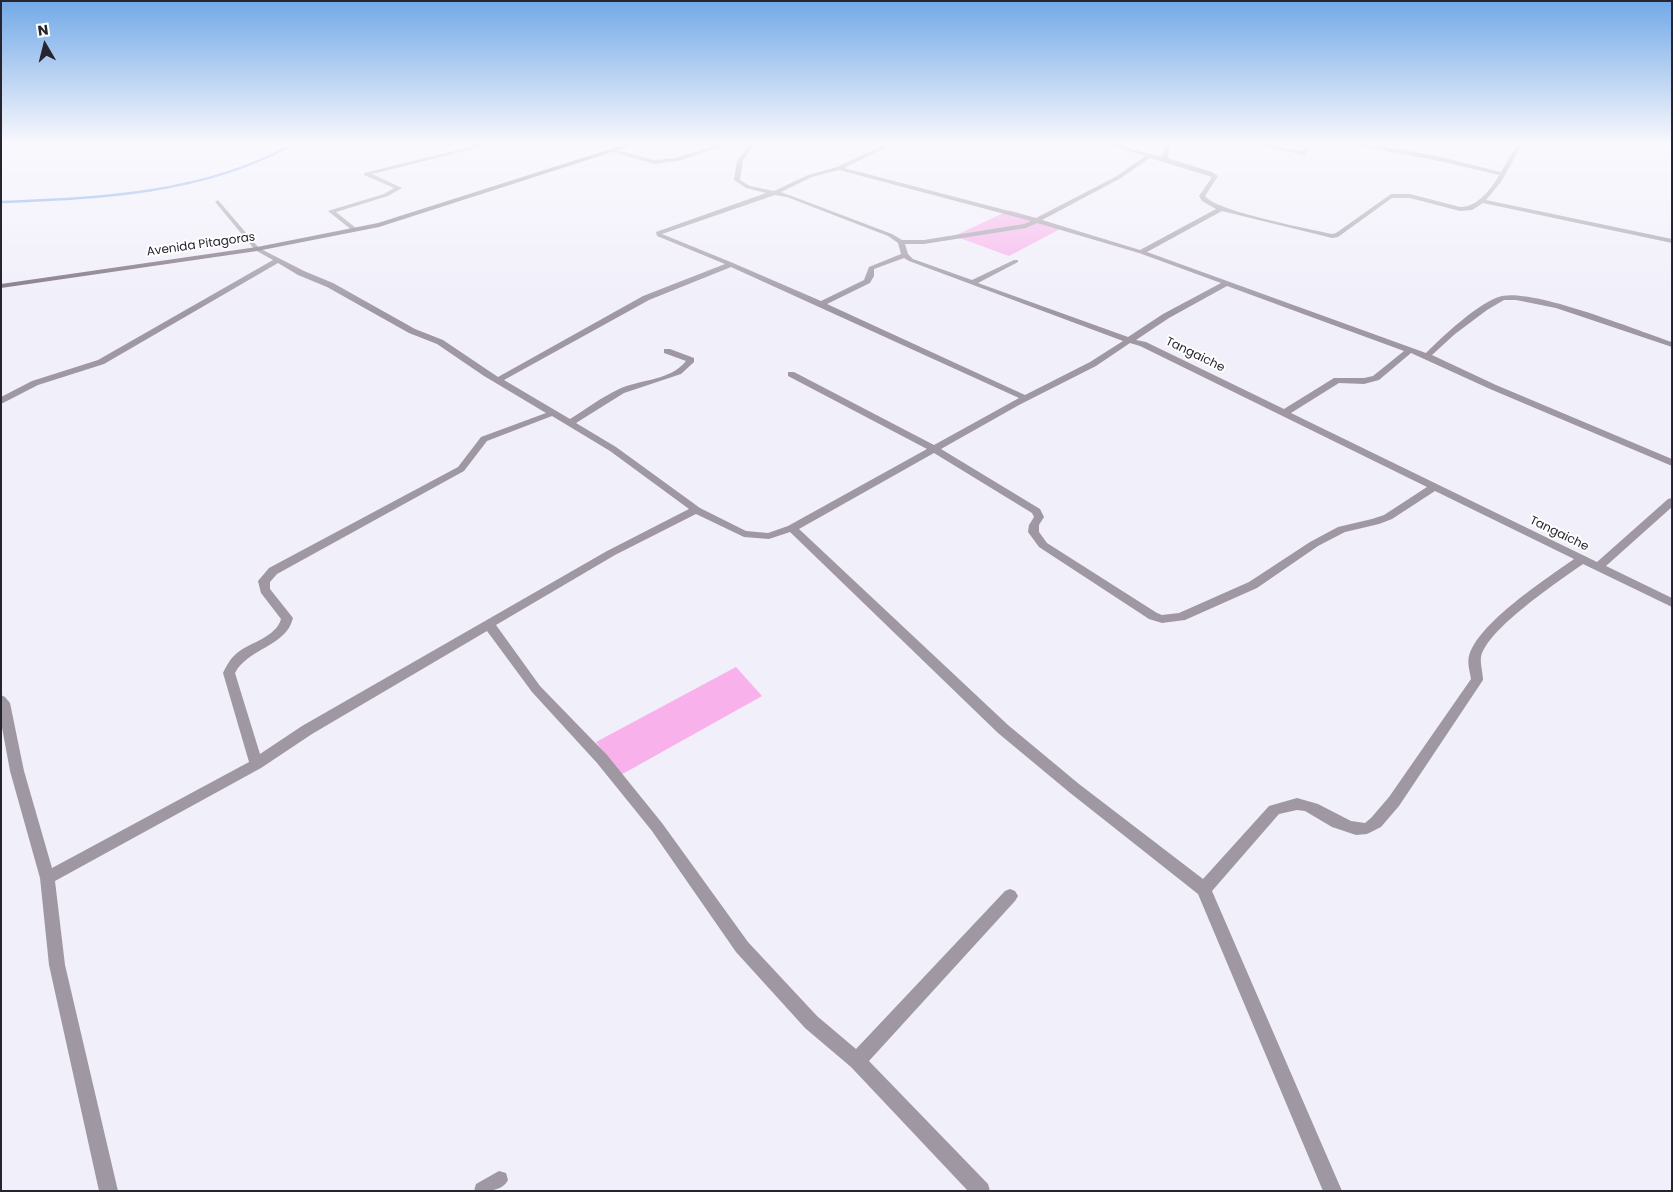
<!DOCTYPE html>
<style>
body{margin:0}
#map{position:relative;width:1673px;height:1192px;overflow:hidden;background:#f1effa;font-family:Poppins,sans-serif}
canvas{display:block}
.frame{position:absolute;inset:0;border:2px solid #26242e;pointer-events:none}
.north{position:absolute;left:20px;top:20px;width:50px;height:50px;-webkit-text-stroke:4px #fefefe;paint-order:stroke;rotate:352deg;font-size:14px;font-weight:700;line-height:20px;text-align:center;color:#26242e}
.north::after{content:'';display:block;margin:auto;width:18px;height:22px;background:#26242e;clip-path:polygon(50% 0,100% 100%,50% 72%,0 100%)}
</style>
<div id="map">
<canvas width="1673" height="1192"></canvas>
<div class="frame"></div>
<div class="north">N</div>
</div>
<script>
const context = document.querySelector('canvas').getContext('2d');
context.lineJoin = 'round';
function fillPath(path, color) { context.fillStyle = color; context.fill(path, 'evenodd'); }
function trace(path, color, width, dash) { context.strokeStyle = color; context.lineWidth = width; context.lineCap = dash ? 'butt' : 'round'; context.setLineDash(dash || []); context.stroke(path); }
function drawText(font, color, halo, rows, align = 'center') {
  context.font = font + ' Poppins,sans-serif'; context.lineWidth = 4; context.setLineDash([]); context.textBaseline = 'middle'; context.strokeStyle = halo; context.fillStyle = color; for (const [text, x, y, turn = 0] of rows) {
    context.save(); context.translate(x, y); context.rotate((+turn || 0) * Math.PI / 180); context.textAlign = isNaN(turn) ? turn : align; if (halo) context.strokeText(text, 0, 0); context.fillText(text, 0, 0); context.restore();
  }
}
const green = new Path2D(`
 M1010,210L1064,227L1009,256L954,236Z
 M736,667L762,696L619,776L596,742Z`);
const stream = new Path2D(`
 M1,202C98,198 204,194 291,145`);
const minor = new Path2D(`
 M478,145H489L372,174L402,188L388,196L336,212L357,229V231H353L328,211L384,194L394,188L364,175V173Z
 M717,145H726L678,161L654,164L610,151L613,149L654,160L675,158Z
 M749,145H754L743,161L740,180L750,186L774,191L808,175L837,167L884,145H891L844,168L1036,218L1117,176L1145,156L1109,145H1118L1162,157L1165,145H1171L1167,158L1212,172L1218,176L1205,196C1215,211 1310,229 1332,234L1336,233L1391,194H1410L1460,207C1478,207 1491,189 1499,175L1444,162L1355,145C1400,145 1456,161 1501,172L1517,145H1522L1501,182L1486,200L1672,239V243L1483,203L1472,210L1460,211L1410,198H1392L1338,237L1332,238L1222,211L1147,252L1426,353C1442,337 1480,301 1502,296C1536,289 1636,330 1672,342V347L1556,308L1516,300H1504L1487,310L1455,334L1432,355L1496,385L1672,459V466L1490,389L1411,353L1379,380L1364,384L1339,383L1291,413L1597,562L1668,499L1672,498V507L1606,566L1672,598V607L1583,564C1559,581 1487,629 1481,657C1480,664 1483,673 1483,680L1399,806L1381,827L1367,834L1356,835L1332,827L1305,811L1297,810L1279,814L1212,891L1342,1191H1323L1198,894L1069,792L998,733L790,532L769,539L744,537L696,514L615,555L496,625L540,686L607,755L662,823L748,942L817,1016L856,1049L1005,891L1010,889L1015,891L1018,896L1015,901L869,1061L988,1184L990,1191H968L851,1067L805,1028L736,952L652,831L597,763L532,692L487,631L312,734L261,768L55,881L65,965L118,1191H99L49,965L40,878L10,771L1,722V695L5,697L10,703L24,771L52,868L249,762L223,673C227,665 230,659 237,653C251,642 276,637 281,619L261,593L258,581L269,568L458,467L481,437L546,413L484,376L437,344L409,333L327,287L298,275L278,263L104,364L38,385L1,404V397L32,381L98,360L273,260L255,250L216,203L215,202L218,200L259,248L304,271L333,283L415,329L443,340L498,377L643,296L725,264L657,236L656,232L766,193L746,188L734,180L737,161ZM1150,158L1212,177L1199,196L1202,201L1216,209L1140,250L1042,220L1121,178ZM839,170L1031,221L1024,224L924,240H902L892,234L781,192L812,177ZM775,195L787,197L888,236L898,243L901,254L869,267L864,280L821,301L733,263L662,234ZM1037,223L1139,253L1221,283L1163,314L1128,337L978,283L1018,262V260H1014L972,280L913,259L908,254L905,244H924L1026,228ZM904,258L909,261L1123,341L1090,362L1025,395L827,304L870,283L874,276V269ZM731,267L1019,398L934,445L794,372H788V376L927,449L788,526L768,533L746,531L700,508L616,447L576,423L624,393L681,374L694,362V358L670,349H664V353L686,361C670,381 641,379 619,389C602,397 586,409 570,419L504,380L649,300ZM1227,286L1404,351L1373,376L1364,378H1334L1284,409L1146,342L1136,340L1169,318ZM1130,343L1140,346L1427,487L1384,515L1372,519L1338,527L1310,542L1249,582L1179,613L1162,615L1157,613L1047,543L1039,532V525L1044,517L1040,509L941,449L1019,405L1096,366ZM552,416L610,451L689,509L607,551L302,726L260,754L235,673C248,648 286,647 293,618L270,589V582L277,574L464,471L487,441ZM934,453L1032,513L1034,517L1029,525L1028,532L1039,547L1149,619L1162,623L1185,620L1257,588L1318,546L1345,532L1379,524L1392,519L1435,491L1574,559C1546,579 1478,623 1469,656C1467,663 1470,672 1471,679L1389,797L1371,818L1365,823L1351,821L1318,804L1297,798L1269,806L1203,879L1079,784L1008,725L799,529Z
 M1258,145H1270L1299,151H1302L1307,145H1312L1304,155Z
 M499,1171L506,1173L508,1180C502,1192 487,1191 474,1191L476,1184Z`);
const secondary = new Path2D(`
 M623,145H634L379,227L257,251L1,288V284L257,247L378,223Z`);
const farStreetnames = [
 ["Avenida Pitagoras",201,245,-8],
 ["Tangaiche",1195,355,26],
 ["Tangaiche",1559,534,26]
];
fillPath(green, '#f8b1ea');
trace(stream, '#6198e5', 2.5);
fillPath(minor, '#9f98a3');
fillPath(secondary, '#786e7d');
const sky = context.createLinearGradient(0, 0, 0, 312);
sky.addColorStop(0, '#72a9e7');
sky.addColorStop(0.46, '#f9f8fd');
sky.addColorStop(1, '#f9f8fd00');
context.fillStyle = sky;
context.fillRect(0, 0, 1673, 312);
drawText('12px', '#26242e', '#fefefe', farStreetnames);
</script>
